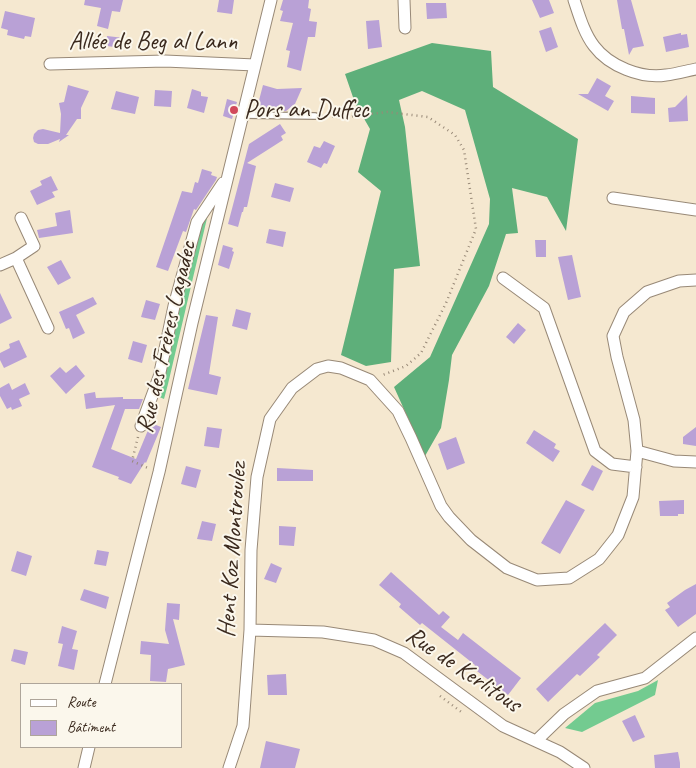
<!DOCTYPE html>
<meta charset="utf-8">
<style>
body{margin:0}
#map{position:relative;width:696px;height:768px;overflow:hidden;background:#f5e8d0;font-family:Caveat,sans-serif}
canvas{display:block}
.legend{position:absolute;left:20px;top:683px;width:162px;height:65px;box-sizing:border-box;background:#fbf7ec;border:1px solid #aea59a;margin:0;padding:6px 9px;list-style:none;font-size:15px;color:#3b2a1e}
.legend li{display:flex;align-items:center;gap:10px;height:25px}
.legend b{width:25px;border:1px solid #aea59a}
</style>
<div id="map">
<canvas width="696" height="768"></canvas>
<ul class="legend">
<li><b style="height:6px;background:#fff"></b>Route</li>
<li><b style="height:14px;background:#b9a1d6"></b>Bâtiment</li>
</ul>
</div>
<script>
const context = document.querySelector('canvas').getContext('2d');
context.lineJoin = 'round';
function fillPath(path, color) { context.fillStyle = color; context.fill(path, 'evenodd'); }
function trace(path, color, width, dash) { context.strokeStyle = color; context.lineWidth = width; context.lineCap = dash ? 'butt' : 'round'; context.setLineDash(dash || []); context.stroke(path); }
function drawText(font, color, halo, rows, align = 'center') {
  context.font = font + ' Caveat,sans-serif'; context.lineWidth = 4; context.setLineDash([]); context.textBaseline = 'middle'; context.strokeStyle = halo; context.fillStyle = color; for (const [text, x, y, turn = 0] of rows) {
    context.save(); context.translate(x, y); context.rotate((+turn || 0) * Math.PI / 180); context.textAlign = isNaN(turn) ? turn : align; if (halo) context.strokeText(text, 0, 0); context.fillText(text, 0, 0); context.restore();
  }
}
const green = new Path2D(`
 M208,214L168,384L164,399L157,396L197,240L202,222Z
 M658,680L655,695L582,732L565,728L595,703L638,691Z`);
const forest = new Path2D(`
 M432,43L491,51L493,87L578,139L566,231L547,197L512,188L518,233L506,234L489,286L452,355L449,380L441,428L425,456L394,387L430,357L489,224L490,199L465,110L422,91L399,100L405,127L420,266L394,269L391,362L366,366L341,355L381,191L358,172L370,129L355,103L345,74Z`);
const building = new Path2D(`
 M85,0H123L120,12L112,11L108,29L97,26L101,8L84,5Z
 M219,0H234L232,14L217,12Z
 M283,0H309L308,8L311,9L309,21L317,22L315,37H308L301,71L287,67L290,51L286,50L293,23L280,21L283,11L280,10Z
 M532,0H549L554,13L540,18Z
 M617,0H631L644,46L633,48L629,55L624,29H622Z
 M426,3H446L447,18L427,19Z
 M5,11L35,18L31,37L25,36L24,39L7,35L8,30L1,28Z
 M379,20L382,47L368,49L366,21Z
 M551,27L558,47L546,52L539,31Z
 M681,33V35L687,34L689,47L666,52L663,37Z
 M107,36L124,38V48L106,46Z
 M597,78L611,86L605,96L614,101L608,111L578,94H588Z
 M68,85L89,91L81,108V119H77L66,135H69L59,142L60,139L48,144H38L34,142L33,138L34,134L38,130L43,129L60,133L61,114L59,103L64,102Z
 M263,85L277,89L302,88L295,104L286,111H267L257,108Z
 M192,89L201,92V96L208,97L204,113L187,108Z
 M155,90L172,91L171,107L154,106Z
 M116,91L139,97L135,114L111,109Z
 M687,95L688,121L669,122L668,108L675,107Z
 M631,96L655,98V114L631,113Z
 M227,99L237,102L232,119L223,116Z
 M280,124L286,133L281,136L283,140L247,163L256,166L247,207H244L243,212H242L238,227L228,224L249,144Z
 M324,141L335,146L327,164L324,163L321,168L307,162L314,146L320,148Z
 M202,169L212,172L211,175L217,177L216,180L196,210L194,209L186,232L183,231L168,271L156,267L182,191L192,193L195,182L198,183Z
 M51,176L58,190L52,192L55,197L37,205L30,191L42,185L40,181Z
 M275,183L294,188L290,202L271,197Z
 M70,210L73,233L39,238L37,230L57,226L55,213Z
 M269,229L286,232L283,247L266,243Z
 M535,240H546V257H536Z
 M223,245L233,248L232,251L234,252L229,269L218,265Z
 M572,255L581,297L568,300L558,257Z
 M61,260L71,278L58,285L47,267Z
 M0,293L12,318L0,324Z
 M93,297L97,304L76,315L85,333L73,339L69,328L66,329L59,312Z
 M146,300L160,304L155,320L141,317Z
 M236,309L251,313L247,330L232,326Z
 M206,315L218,317L209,374L221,377L217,395L188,389Z
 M518,323L526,330L514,344L506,337Z
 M19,340L27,357L4,368L0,360V353L10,348L9,344Z
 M133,341L147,345L142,363L128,359Z
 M76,365L85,376L66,394L50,376L60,367L66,373Z
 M9,383L12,390L25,383L30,394L19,399L22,406L12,410L11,407L7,409L0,396V388Z
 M95,392L96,398L123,397V399H143L139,409H125L111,449L136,459L151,423L161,427L146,463L145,462L131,484L118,479L119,477L92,467L115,405L86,409L84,394Z
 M207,427L222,429L219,448L204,446Z
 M696,427V446L683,444V437Z
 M534,430L556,444L554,448L560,451L553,462L526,443Z
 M456,437L465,463L447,470L438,444Z
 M592,465L603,471L593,491L581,485Z
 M186,466L201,470L196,488L181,484Z
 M277,468L313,470V481H277Z
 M566,500L585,510L560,554L541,543Z
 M684,500V514H678V516H660L659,501Z
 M202,521L216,524L212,541L197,539Z
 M279,526L296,527L294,546L279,545Z
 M97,550L109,552L106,566L94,564Z
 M17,551L32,556L26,576L11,571Z
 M271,563L282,568L276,583L264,579Z
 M391,572L439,615L443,611L450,617L441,627L458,640L463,633L521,678L508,695L473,668L475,665L422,623L420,625L399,607L401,604L379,585Z
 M696,584V614L678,627L665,610L670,607L667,603L685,590Z
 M84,589L109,597L106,609L80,600Z
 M167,603L180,604L179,620L173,619L185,665L168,669L166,682L150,681L151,655L140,654L141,641L169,644L165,630Z
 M605,623L617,635L597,655L600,657L580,676L577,674L548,702L536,689Z
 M62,626L77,631L72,649L78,650L74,670L58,666L63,644L58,643Z
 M14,649L28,652L25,665L11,661Z
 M286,674L287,695H268L267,675Z
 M635,715L645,737L633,742L622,721Z
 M266,741L300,749L295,768H260Z
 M678,752L680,763V768H655L654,755Z`);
const path = new Path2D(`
 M322,116L346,117L387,112L428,117L455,135L464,150L476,229L446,303L421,353L406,366L380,376
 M138,437L132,461L148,468
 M440,696L464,714`);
const service = new Path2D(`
 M242,115L315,116`);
const minor = new Path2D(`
 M404,0L405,28
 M574,0C579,15 584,33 594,46C609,66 641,79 666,75C676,74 686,71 696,69
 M50,64L165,61L255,65
 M613,198L696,210
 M21,218L34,246L16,258L48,328
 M0,265L16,258
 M503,278L544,308L595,451L612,464L636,467
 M141,426L159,377L174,306L197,222L223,183
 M637,451L674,461L696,462
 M250,630L323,632L374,640L404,653L503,726L560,752L584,768
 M105,684L159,472L192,323L271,0
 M536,741L564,714L597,691L645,678L696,638
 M84,768L89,747
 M229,768L243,726L250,630L251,550L257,477L270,419L292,388L317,369L328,366L341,368L370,380L398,411L411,438L441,506L449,517L471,540L507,568L537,580L569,578L599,559L618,535L633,497L637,451L634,420L617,357L613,336L624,312L647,292L679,281L696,280`);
const markers = [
 [234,110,5,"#d1495b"]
];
const streetNames = [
 ["Allée de Beg al Lann",153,42],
 ["Rue des Frères Lagadec",167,337,-77],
 ["Hent Koz Montroulez",233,550,-86],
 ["Rue de Kerlitous",463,670,34]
];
const poiNames = [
 ["Pors an Duffec",244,110]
];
fillPath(green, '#73cb90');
fillPath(forest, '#5eaf7a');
fillPath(building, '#b9a1d6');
trace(service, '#988977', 8);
trace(minor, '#988977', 13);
trace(path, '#988977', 2.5, [1, 4]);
trace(service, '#fff', 5.5);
trace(minor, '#fff', 11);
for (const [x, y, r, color] of markers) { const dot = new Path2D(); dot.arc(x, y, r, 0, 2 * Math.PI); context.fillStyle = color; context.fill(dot); trace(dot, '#fbf7ec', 2); }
drawText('25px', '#3b2a1e', '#fbf7ec', streetNames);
drawText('25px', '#3b2a1e', '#fbf7ec', poiNames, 'left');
</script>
